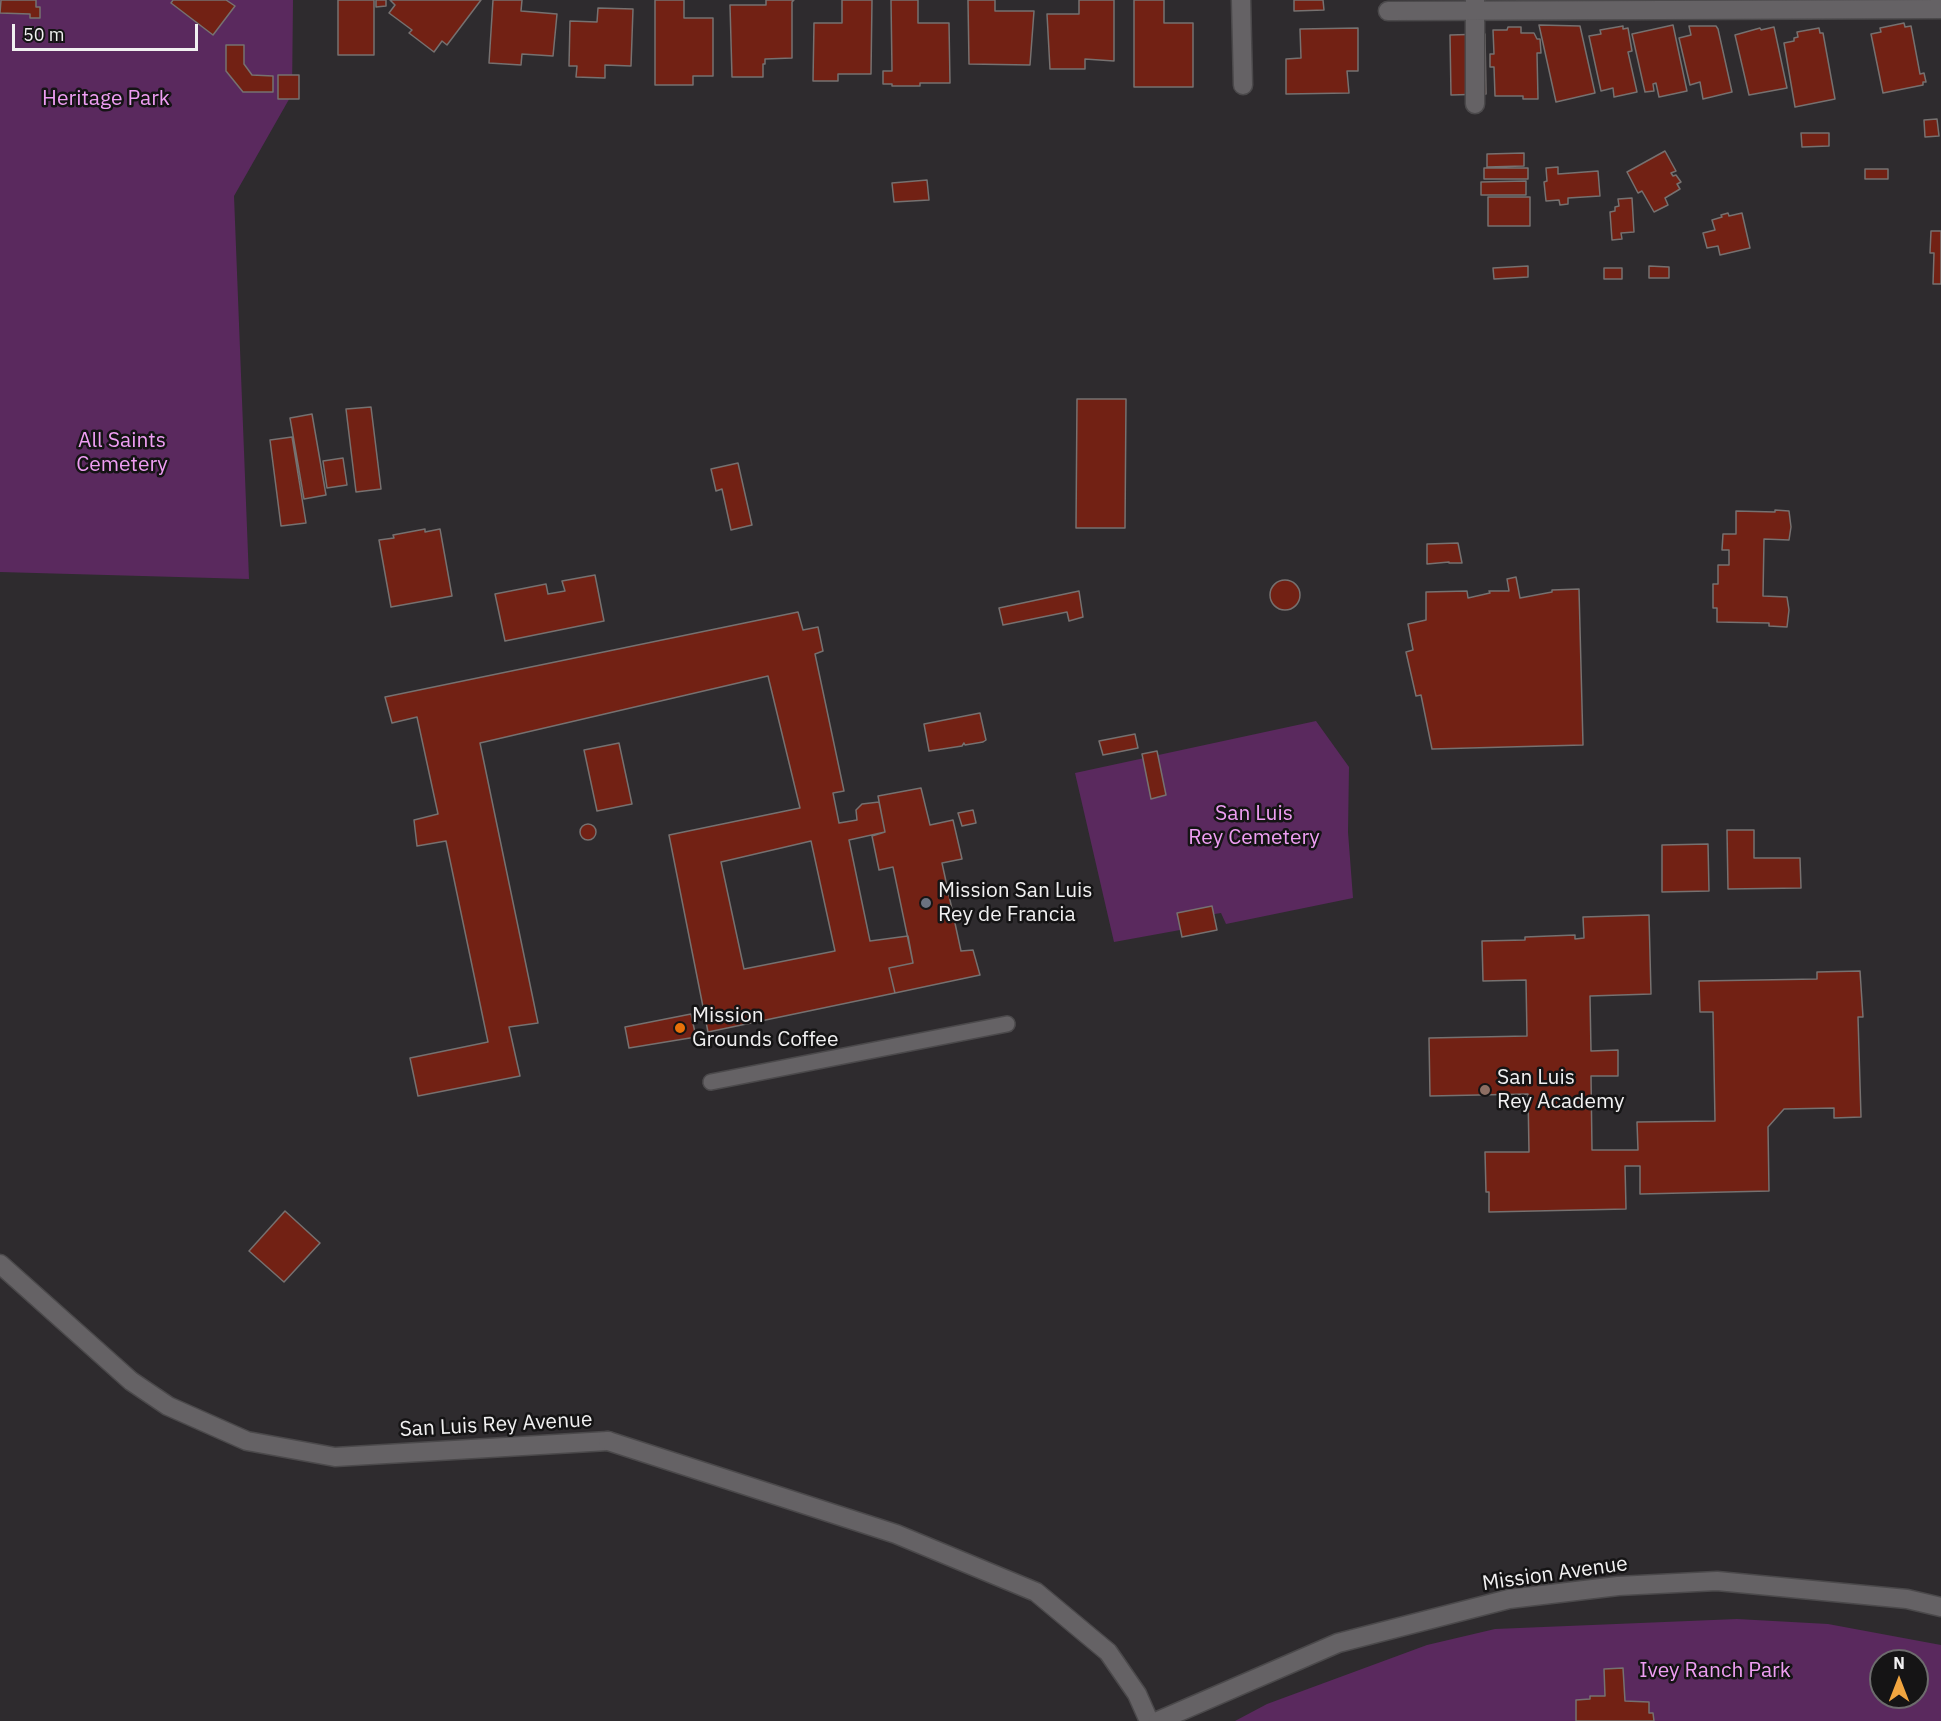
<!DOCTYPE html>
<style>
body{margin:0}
#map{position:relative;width:1941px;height:1721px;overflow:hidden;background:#2e2b2e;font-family:"IBM Plex Sans",sans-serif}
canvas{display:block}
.north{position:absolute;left:1869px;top:1649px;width:60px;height:60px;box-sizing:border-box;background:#151415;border:2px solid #6d6c6d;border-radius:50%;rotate:0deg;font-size:16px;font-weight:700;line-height:24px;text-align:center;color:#f1f0f1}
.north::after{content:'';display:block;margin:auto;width:21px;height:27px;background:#f1a540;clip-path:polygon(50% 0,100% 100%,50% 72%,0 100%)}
.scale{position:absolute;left:12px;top:24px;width:186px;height:27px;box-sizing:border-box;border:3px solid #f1f0f1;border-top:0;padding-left:8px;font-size:18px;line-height:21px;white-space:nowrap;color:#f1f0f1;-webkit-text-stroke:4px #151415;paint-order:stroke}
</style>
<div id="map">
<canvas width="1941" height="1721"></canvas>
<div class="north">N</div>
<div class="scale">50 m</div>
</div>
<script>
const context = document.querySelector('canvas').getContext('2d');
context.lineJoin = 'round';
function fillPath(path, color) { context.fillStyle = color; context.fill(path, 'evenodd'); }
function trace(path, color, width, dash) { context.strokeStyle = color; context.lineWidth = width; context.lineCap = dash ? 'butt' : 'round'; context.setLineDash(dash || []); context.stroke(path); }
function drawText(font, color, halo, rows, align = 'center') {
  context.font = font + ' "IBM Plex Sans",sans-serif'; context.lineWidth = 5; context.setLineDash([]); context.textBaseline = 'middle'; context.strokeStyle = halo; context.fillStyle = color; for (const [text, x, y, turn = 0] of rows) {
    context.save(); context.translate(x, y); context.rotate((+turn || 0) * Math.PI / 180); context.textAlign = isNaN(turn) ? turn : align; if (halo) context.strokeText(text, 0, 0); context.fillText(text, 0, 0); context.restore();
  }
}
const green = new Path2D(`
 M0,0H293L292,94L234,196L249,579L0,572Z
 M1316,721L1349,767L1348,832L1353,898L1226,924L1221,913L1189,918L1191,928L1114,942L1075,773Z
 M1737,1619L1828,1624L1941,1645V1721H1235L1267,1704L1427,1645L1495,1629ZM1881,1661H1917V1697H1881Z`);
const building = new Path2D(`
 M1,0H36V7H40V18H30V14L0,13Z
 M173,0H226L235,6L213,35L171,3Z
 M338,0H374V55H338Z
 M376,0H386V6L376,7Z
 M481,0L447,45L442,41L434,52L409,33L412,30L389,13L395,5L390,0Z
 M493,0H522L521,11L557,14L553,56L522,54L521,65L489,63Z
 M655,0H684V18H713V76H693V85H655Z
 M766,0H794L792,2V58L765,59V64H763V77H732L730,5H766Z
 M842,0H872L871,74H838V81H813L814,23H842Z
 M891,0H918V23H949L950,83H920V86H892V84H883V71H892Z
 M968,0H995V11H1034L1030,65L969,64Z
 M1079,0H1114V61L1085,59V69H1050L1047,14H1079Z
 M1134,0H1164V23H1193V87H1134Z
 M1294,0H1323L1324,10L1294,11Z
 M598,8L633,9L631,66L605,65V78L576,77L577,66H569L570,21L597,22Z
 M1904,23L1905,27L1911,26L1920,74L1924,73L1926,82H1923V85L1883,93L1871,34L1881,32L1880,28Z
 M1539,25L1580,26L1595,93L1556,102Z
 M1673,25L1687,91L1659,97L1656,83L1653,84L1654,91L1645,92L1632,34Z
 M1623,26V29L1628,28L1632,51L1628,52L1637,92L1614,97L1613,88L1601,91L1589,36L1601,34L1600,30Z
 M1689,26H1716L1718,29L1732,92L1703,99L1700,82L1690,85L1679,38L1691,35Z
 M1508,27H1521V33H1534L1537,39H1540L1541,53H1537L1538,99H1523V96H1495L1494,67H1490V54H1494L1493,30H1507Z
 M1774,27L1787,88L1749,95L1735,35L1760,28L1761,30Z
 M1358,28V71H1347L1349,93L1286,94V59L1301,58L1300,29Z
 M1819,28L1820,33H1823L1835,99L1795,107L1784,43L1794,41V38L1798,37L1797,32Z
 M1485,34L1486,94L1451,95L1450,35Z
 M226,45H244V64L252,75L273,76V92H243L226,71Z
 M278,75H299V99H278Z
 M1937,119L1939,136L1925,137L1924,120Z
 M1801,133H1829V146L1802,147Z
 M1665,151L1676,171L1671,173L1673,176L1676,175L1681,182L1677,184L1680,189L1665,198L1668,205L1654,212L1642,191L1638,193L1627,172Z
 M1524,153V166L1487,167V154Z
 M1558,167V174L1598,171L1600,196L1568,198V204L1560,205L1559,200L1546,201L1544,182L1547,181L1546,168Z
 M1484,168H1528V179H1484Z
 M1865,169H1888V179H1865Z
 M927,180L929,200L894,202L892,183Z
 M1526,181V195H1481V182Z
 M1488,197H1530V226H1488Z
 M1632,198L1634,232L1621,233L1622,239L1612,240L1610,212L1615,211V207L1619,206L1618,199Z
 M1728,213L1729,216L1742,213L1750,248L1720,255L1718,246L1707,248L1703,233L1715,230L1712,220L1722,217L1721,215Z
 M1931,231H1941V284H1933L1934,253H1930Z
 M1528,266V277L1494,279L1493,268Z
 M1649,266L1669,267V278H1649Z
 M1604,268H1622V279H1604Z
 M1077,399H1126L1125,528H1076Z
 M371,407L381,489L356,492L346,409Z
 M312,414L326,495L304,499L290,418Z
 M292,437L306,523L281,526L270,440Z
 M343,458L347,485L327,488L323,461Z
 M738,463L752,525L731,530L722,489L716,491L711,469Z
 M1775,510L1789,511L1791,527L1789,540L1764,539L1763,596L1787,597L1789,610L1787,627L1769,626V623L1717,622V608H1713V584H1718V565H1729V550H1722L1723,534H1736V511L1775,512Z
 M425,529V532L440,529L452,596L391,607L379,540L394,538L393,535Z
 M1458,543L1462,563H1449V562L1427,564V544Z
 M595,575L604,621L505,641L495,594L546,584L548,594L565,591L562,581Z
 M1516,577L1520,598L1552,592V590L1579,589L1583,745L1432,749L1421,695L1416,696L1406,652L1413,650L1408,624L1426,620V592L1467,591L1468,598L1490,593L1489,591H1509L1507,579Z
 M1270 595a15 15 0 1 1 30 0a15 15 0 1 1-30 0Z
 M1079,591L1083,617L1069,621L1067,612L1003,625L999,608Z
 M798,612L803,630L818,627L823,651L815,654L844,791L833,793L839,823L857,820L856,810L862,804L879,802L885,832L849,840L870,941L908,936L913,963L889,968L895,993L708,1032L669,835L800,808L768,676L480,743L538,1023L509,1027L520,1076L418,1096L410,1058L488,1042L446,841L417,846L414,820L438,814L417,717L392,723L385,697ZM811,841L835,951L744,969L721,862Z
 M980,713L986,740L983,742L965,745L964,743L962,746L929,751L924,724Z
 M1135,734L1138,748L1103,755L1099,741Z
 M619,743L632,804L597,811L584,750Z
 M1157,751L1166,795L1151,799L1142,754Z
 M921,788L930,825L953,820L962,859L942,863L961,951L973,950L980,975L895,993L889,968L913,963L893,867L879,870L872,836L885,832L878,796Z
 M973,810L976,823L962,826L958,813Z
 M580 832a8 8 0 1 1 16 0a8 8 0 1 1-16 0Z
 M1727,830H1754V858H1800L1801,888L1728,889Z
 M1708,844L1709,891L1662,892V845Z
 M1212,906L1217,930L1182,937L1177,913Z
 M1649,915L1651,994L1590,996L1591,1051L1618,1050V1076H1591L1592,1150H1638L1637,1122L1715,1121L1713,1012H1700L1699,981L1817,979V972L1860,971L1863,1017H1858L1861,1117L1834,1118V1108L1784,1109L1768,1127L1769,1191L1640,1194V1166H1625L1626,1209L1489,1212V1192H1486L1485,1152H1529L1528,1094L1430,1096L1429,1038L1527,1036L1526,980L1483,981L1482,941L1525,940V937L1575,935V939L1584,938L1583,917Z
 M691,1014L696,1037L629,1048L625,1027Z
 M285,1211L320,1243L284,1282L249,1251Z
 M1623,1668L1625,1701L1649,1702V1713H1653L1654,1721H1576V1700L1590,1699V1696H1605L1604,1669Z`);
const pedestrian = new Path2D(`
 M711,1082L1007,1024`);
const minor = new Path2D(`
 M1241,0L1243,85
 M1475,1V104
 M1388,11L1941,9
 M0,1264L131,1381L168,1406L247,1441L335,1457L608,1441`);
const tertiary = new Path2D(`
 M608,1441L896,1534L1036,1592L1108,1652L1137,1694L1149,1721`);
const secondary = new Path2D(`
 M1158,1721L1338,1643L1509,1599L1618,1586L1717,1581L1907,1599L1941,1607`);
const markers = [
 [926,903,6,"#6b7280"],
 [680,1028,6,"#e8710a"],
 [1485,1090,6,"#8d6e63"]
];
const parkNames = [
 ["Heritage Park",106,99],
 ["All Saints",122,441],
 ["Cemetery",122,465],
 ["San Luis",1254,814],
 ["Rey Cemetery",1254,838],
 ["Ivey Ranch Park",1715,1671]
];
const poiNames = [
 ["Mission San Luis",938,891],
 ["Rey de Francia",938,915],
 ["Mission",692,1016],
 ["Grounds Coffee",692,1040],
 ["San Luis",1497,1078],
 ["Rey Academy",1497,1102]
];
const streetNames = [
 ["San Luis Rey Avenue",496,1425,-3],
 ["Mission Avenue",1555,1574,-8]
];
fillPath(green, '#5a295e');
fillPath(building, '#722114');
trace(building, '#767170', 1.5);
trace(pedestrian, '#4b494b', 18);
trace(minor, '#4b494b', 21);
trace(tertiary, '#4b494b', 21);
trace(secondary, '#4b494b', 21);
trace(pedestrian, '#656265', 15);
trace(minor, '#656265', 18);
trace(tertiary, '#656265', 18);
trace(secondary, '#656265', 18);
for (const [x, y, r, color] of markers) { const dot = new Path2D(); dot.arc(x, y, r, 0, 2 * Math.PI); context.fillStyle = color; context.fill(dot); trace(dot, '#151415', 2); }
drawText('21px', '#ef9ef3', '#151415', parkNames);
drawText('21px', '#f1f0f1', '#151415', poiNames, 'left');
drawText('21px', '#f1f0f1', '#151415', streetNames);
</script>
